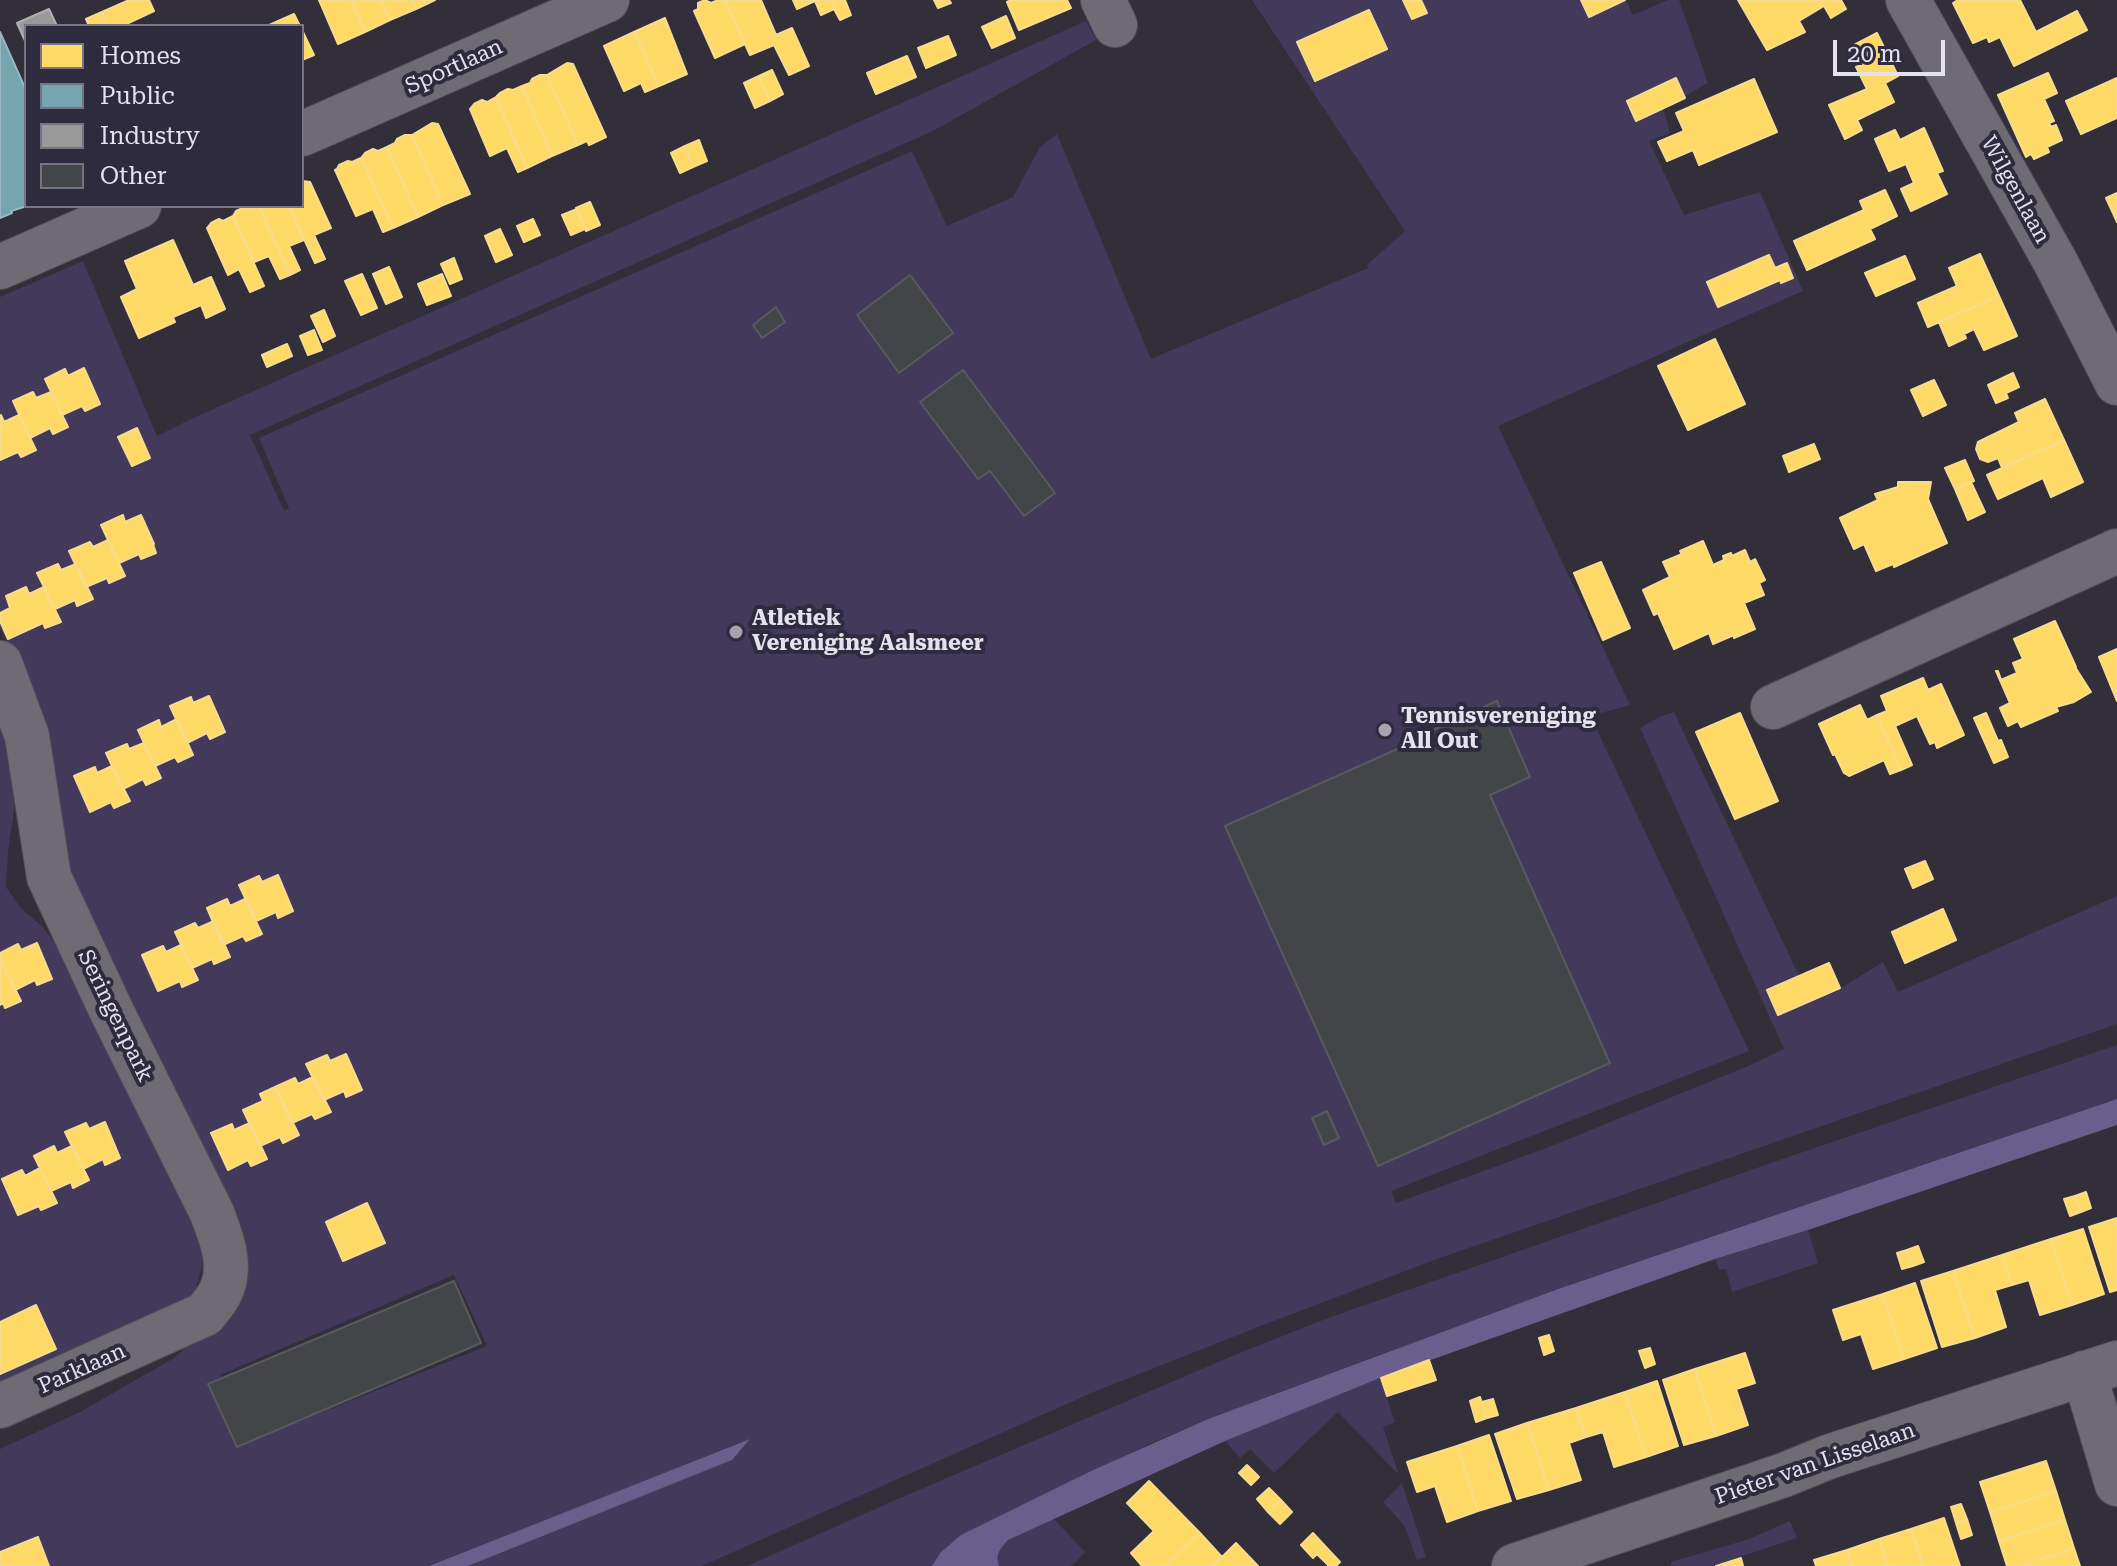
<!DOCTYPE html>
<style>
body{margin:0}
#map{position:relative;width:2117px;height:1566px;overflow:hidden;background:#322f3a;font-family:"Roboto Serif",serif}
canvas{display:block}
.legend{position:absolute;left:24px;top:24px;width:280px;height:184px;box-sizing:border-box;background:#2f2b3e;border:2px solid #777484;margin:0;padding:10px 14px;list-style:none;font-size:24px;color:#e4e2ee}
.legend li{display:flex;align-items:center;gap:16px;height:40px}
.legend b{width:40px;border:2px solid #777484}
.scale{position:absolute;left:1833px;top:40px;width:112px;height:36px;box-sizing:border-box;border:4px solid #e4e2ee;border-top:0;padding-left:10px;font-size:24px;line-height:28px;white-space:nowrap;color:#e4e2ee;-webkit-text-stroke:6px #2f2b3e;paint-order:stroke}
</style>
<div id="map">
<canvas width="2117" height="1566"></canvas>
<ul class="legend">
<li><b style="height:22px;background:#ffd966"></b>Homes</li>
<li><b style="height:22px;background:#76a5af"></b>Public</li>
<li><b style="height:22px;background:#999"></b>Industry</li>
<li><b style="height:22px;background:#424648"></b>Other</li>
</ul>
<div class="scale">20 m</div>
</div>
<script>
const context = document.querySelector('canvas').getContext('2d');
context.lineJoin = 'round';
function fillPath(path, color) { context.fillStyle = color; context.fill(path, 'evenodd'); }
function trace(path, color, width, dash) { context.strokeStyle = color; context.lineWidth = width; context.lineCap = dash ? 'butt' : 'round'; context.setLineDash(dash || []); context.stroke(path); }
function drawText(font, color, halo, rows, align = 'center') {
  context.font = font + ' "Roboto Serif",serif'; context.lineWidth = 8; context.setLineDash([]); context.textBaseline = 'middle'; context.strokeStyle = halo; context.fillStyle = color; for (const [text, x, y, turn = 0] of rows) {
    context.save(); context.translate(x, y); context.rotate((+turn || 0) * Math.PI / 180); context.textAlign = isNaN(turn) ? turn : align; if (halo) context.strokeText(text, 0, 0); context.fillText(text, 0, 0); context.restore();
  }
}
const green = new Path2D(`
 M1252,0H1626L1633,15L1668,0H1679L1708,83L1663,108L1670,133L1649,141L1684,215L1760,192L1803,291L1498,426L1630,705L1601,713L1587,709L1749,1051L1391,1191L1396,1203L1549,1147L1748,1066L1784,1049L1640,728L1659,717L1674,712L1803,984L1818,992L1833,993L1883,962L1898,992L2117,896V1024L1437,1259L1271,1322L1096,1391L702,1566H468L731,1460L748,1440L429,1566H2L0,1561V1449L80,1412L174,1358L222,1315L240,1276L75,913L50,740L0,627V297L83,261L157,436L191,419L1086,21L1096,40L933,131L250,435L284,511L289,508L259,438L912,151L947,226L1013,197L1040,147L1057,134L1151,359L1368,268L1367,265L1405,231ZM454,1275L487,1346L238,1446L245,1434L220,1375Z
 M0,714L18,784L8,852L6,887L21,908L43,927L72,968L203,1233L202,1267L193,1297L0,1398Z
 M2117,1045V1099L1558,1289L1208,1419L1149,1444L940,1553L932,1566H747L900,1498L1237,1354L1328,1318L1791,1156Z
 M1808,1230L1818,1263L1732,1292L1726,1269L1719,1270L1715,1259Z
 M1380,1378L1395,1422L1383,1427L1398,1472L1397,1473L1338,1412L1274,1473L1250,1449L1240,1458L1225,1441Z
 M1402,1483L1426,1557L1417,1560L1404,1525L1383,1502Z
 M1053,1518L1085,1552L1071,1566H999C990,1539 1034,1527 1053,1518Z
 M1790,1521L1797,1538L1712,1566H1671V1562L1749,1539Z`);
const water = new Path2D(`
 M2117,1099V1125L1808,1230L1715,1259L1380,1378L1225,1441L1008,1540C1000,1549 995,1554 999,1566H932L940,1553L961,1535L1091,1471L1208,1419L1558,1289Z
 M750,1439L732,1460L468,1566H429Z`);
const homes = new Path2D(`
 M129,0H149L154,11L122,26H108L102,12Z
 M319,0H351L365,32L338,44Z
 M351,0H381L390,20L365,32Z
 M381,0H412L416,9L390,20Z
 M412,0H435L416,9Z
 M705,0L711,3L718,0H725L745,44L715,58L694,11L698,9V3Z
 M725,0H761L776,35L792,28L809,66L789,75L774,45L750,55Z
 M793,0H831L840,20L834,9L821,15L815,1L797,9Z
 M831,0H845L851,15L840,20Z
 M934,0H949L951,3L938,8Z
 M1011,0H1067L1071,8L1019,30L1007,2Z
 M1403,0H1421L1427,13L1412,19Z
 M1581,0H1625L1589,17Z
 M1738,0H1841L1846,9L1831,18L1824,6L1799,21L1805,32L1767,50Z
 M1958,0H2020L2036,32L2077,11L2087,30L2014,66L2000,37L1989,42L1987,37L1973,43L1953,3Z
 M1369,10L1387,49L1315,81L1297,42Z
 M102,12L108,26H89L86,19Z
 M294,14L300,26H267Z
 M1006,16L1015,38L992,48L982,27Z
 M665,18L687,74L659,86L634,32Z
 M302,30L314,55L302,60Z
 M634,32L659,86L645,92L641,83L624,91L604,46Z
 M1877,33L1898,76L1885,83L1894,102L1857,120L1862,130L1845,139L1829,105L1867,89L1856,67L1861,65L1852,46Z
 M948,36L956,55L926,68L918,48Z
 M907,56L916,77L876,94L867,73Z
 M567,63L573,64L606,137L589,145L587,141L578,145L547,75Z
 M772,70L783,94L770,101L759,76Z
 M2048,73L2057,93L2044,99L2054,121L2049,123L2051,127L2056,125L2062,140L2047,147L2049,152L2034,159L2031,154L2026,157L1998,95Z
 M540,75H547L578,145L552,156L522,86L530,83L532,79Z
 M759,76L770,101L755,108L744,83Z
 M1676,78L1685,98L1636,121L1627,101Z
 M2117,78V118L2081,134L2066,101Z
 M1754,79L1777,132L1699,165L1693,150L1667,161L1658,142L1684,131L1676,113Z
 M522,86L552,156L527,168L496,97L500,93L508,89L513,90Z
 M496,97L527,168L518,172L507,148L490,156L470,109L474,104L482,100L487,102Z
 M432,123L438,124L470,194L443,205L412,135Z
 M1924,128L1943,171L1937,173L1947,194L1911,211L1901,189L1914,183L1906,164L1889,171L1875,139L1895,130L1900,140Z
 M405,135H412L443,205L418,217L387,147L395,143L397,139Z
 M699,140L707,161L693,167L685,146Z
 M685,146L693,167L680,173L671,153Z
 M387,147L418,217L393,228L361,158L365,153L373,149L378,151Z
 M361,158L393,228L383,232L373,209L356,216L335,170L337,169L339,165L348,161L352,162Z
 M302,181L310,182L331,228L314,235L325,259L315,263L289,206H302Z
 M1885,190L1897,216L1870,229L1875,239L1807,270L1794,241L1864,210L1860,201Z
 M2117,193V222L2106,198Z
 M590,202L600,225L586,231L576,208Z
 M256,206H259L290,275L280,279L269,256L254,262L233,216L236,211L245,207L249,209Z
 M259,206H289L304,240L289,246L300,270L290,275Z
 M577,209L585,229L571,235L562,215Z
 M233,216L264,286L250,292L239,269L228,275L207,228L211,223L219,219L223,221Z
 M533,219L540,235L524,242L517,226Z
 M500,229L512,255L496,262L485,236Z
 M173,240L193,285L211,277L225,309L206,318L201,305L173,317L175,322L139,338L121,297L137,289L125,261Z
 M1980,254L1999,296L1928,327L1918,303L1957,286L1949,268Z
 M1769,255L1775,268L1787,263L1793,278L1781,283L1780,280L1718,307L1707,282Z
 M1905,256L1915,279L1876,296L1865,273Z
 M454,258L462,279L450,284L441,264Z
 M389,267L402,297L386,304L373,274Z
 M362,274L377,308L361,315L345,281Z
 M442,274L451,296L427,305L418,284Z
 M1999,296L2017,336L1984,350L1974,329L1964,334L1966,338L1949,346L1939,322Z
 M324,310L335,336L323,342L311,316Z
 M314,330L322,350L308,355L300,336Z
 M1715,339L1745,404L1688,430L1658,366Z
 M287,344L292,356L267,367L262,355Z
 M84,368L100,404L85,411L82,406L62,415L45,379L65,369L68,376Z
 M2013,373L2019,387L2006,393L2008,398L1996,403L1988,385Z
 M1934,380L1946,405L1923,416L1911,390Z
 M33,392L36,398L51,392L68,427L53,434L50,428L30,438L13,401Z
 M2045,399L2064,440L2002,468L1998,458L1988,462L1980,459L1976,449L1978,442L2019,422L2015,413Z
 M1,415L4,422L19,415L36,450L21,457L18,452L0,460Z
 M137,428L150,458L132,466L118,437Z
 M2064,440L2083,482L2051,497L2043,478L1998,499L1987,475Z
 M1814,444L1820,459L1789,472L1783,456Z
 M1965,460L1974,481L1955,489L1945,468Z
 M1898,482H1931L1928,499L1947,543L1894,567L1893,564L1876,571L1864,544L1854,549L1840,518L1878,500L1875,494L1898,487Z
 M1971,482L1985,512L1968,520L1955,489Z
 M123,515L125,522L141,515L154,544H153L156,553L141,559L139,554L119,563L101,525Z
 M108,540L125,576L109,583L107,578L86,587L69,551L90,542L93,547Z
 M1703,541L1713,565L1724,560L1723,556L1731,553L1732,556L1745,550L1750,562L1755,559L1765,580L1759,583L1764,595L1744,603L1755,629L1734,638V635L1713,644L1709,633L1674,649L1658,613L1654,615L1643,590L1670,577L1663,562L1682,554L1680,551Z
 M1601,562L1630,628L1603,640L1574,573Z
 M58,564L61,570L76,564L93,599L77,606L75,600L55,609L37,573Z
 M26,587L29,594L44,587L61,622L45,628L43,623L8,639L0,621V613L10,608L6,596Z
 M2055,621L2076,667H2075L2091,692L2074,702L2056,707L2058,711L2021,727L2018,721L2008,726L2000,708L2010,703L1996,671H1998L2001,680L2017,673L2013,663L2023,659L2014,639Z
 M2117,649V701L2099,657Z
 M1923,678L1928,690L1941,684L1964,735L1937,748L1935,742L1930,744L1917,716L1895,726L1912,765L1901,770L1877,715L1887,711L1881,696Z
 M209,696L225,732L210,739L207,733L187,743L170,706L191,697L193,703Z
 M1860,705L1867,720L1877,715L1901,770L1890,774L1884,760L1849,776L1844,773L1835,754L1833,755L1819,724Z
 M1740,713L1778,801L1735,819L1696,732Z
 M1986,713L1998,741L2001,740L2008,757L1994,763L1974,718Z
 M177,719L193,755L178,762L175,757L155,766L138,730L159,720L161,727Z
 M144,743L161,778L146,785L143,779L123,789L106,753L127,744L129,749Z
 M112,766L130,801L114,808L111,802L90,812L74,776L95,767L97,773Z
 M1925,861L1933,879L1913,888L1905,869Z
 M278,875L293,911L278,918L276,912L256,921L239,885L259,876L262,882Z
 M227,899L230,906L245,899L262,934L246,941L243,936L223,945L207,908Z
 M1943,909L1956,940L1905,963L1892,932Z
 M214,921L230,957L214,964L212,959L192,968L175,932L195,923L198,928Z
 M37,943L52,979L37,985L35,980L15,990L0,958V953L18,944L21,950Z
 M181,945L198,980L182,987L180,981L158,991L142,955L163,946L166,952Z
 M0,958L21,1001L5,1008L3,1003L0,1005Z
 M1829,963L1840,988L1778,1015L1767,990Z
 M346,1054L362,1090L346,1097L344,1091L324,1100L306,1064L327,1055L330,1061Z
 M313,1077L331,1112L315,1119L312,1114L292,1123L275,1087L295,1078L298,1084Z
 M275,1087L299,1135L283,1143L280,1137L260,1146L243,1110L263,1101L260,1094Z
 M105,1122L120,1158L105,1165L103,1159L83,1169L65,1132L86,1123L89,1129Z
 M250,1123L267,1159L251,1166L248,1160L228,1170L211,1133L232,1124L234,1130Z
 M54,1146L57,1153L72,1146L89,1180L73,1188L71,1182L51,1191L34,1156Z
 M40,1168L57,1203L41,1210L39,1206L18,1215L2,1179L22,1170L25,1176Z
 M2086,1192L2091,1208L2081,1212L2075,1196Z
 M2075,1196L2081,1212L2070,1216L2064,1199Z
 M367,1203L385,1243L343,1261L326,1222Z
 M2117,1218V1290L2110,1292L2089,1227Z
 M2083,1229L2104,1294L2072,1305L2051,1239Z
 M2051,1239L2072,1305L2040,1315L2029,1280L2012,1285L2002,1255Z
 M1918,1246L1924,1262L1913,1266L1907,1250Z
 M1907,1250L1913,1266L1902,1269L1897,1253Z
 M2002,1255L2012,1285L1995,1290L2006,1327L1975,1338L1953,1271Z
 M1953,1271L1975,1338L1942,1347L1921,1281Z
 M1915,1283L1937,1348L1904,1359L1883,1294Z
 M1883,1294L1904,1359L1873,1369L1861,1334L1843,1340L1833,1310Z
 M36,1305L56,1349L0,1374V1322Z
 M1549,1335L1554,1351L1544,1355L1539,1338Z
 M1650,1348L1655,1364L1645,1368L1639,1351Z
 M1745,1353L1755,1383L1736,1389L1748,1425L1716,1436L1695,1369Z
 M1429,1360L1436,1380L1387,1396L1381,1378Z
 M1695,1369L1716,1436L1684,1445L1663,1380Z
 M1657,1381L1678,1446L1646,1457L1625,1392Z
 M1625,1392L1646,1457L1614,1467L1603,1432L1586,1437L1576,1408Z
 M1480,1397L1487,1418L1476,1422L1470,1401Z
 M1493,1399L1498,1415L1487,1418L1482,1402Z
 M1576,1408L1586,1437L1569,1443L1581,1480L1549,1490L1527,1423Z
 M1527,1423L1549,1490L1517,1499L1495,1434Z
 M1489,1435L1511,1501L1478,1511L1457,1446Z
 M1457,1446L1478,1511L1447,1522L1435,1486L1417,1492L1407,1462Z
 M2046,1461L2056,1491L1990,1512L1980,1482Z
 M1247,1465L1259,1477L1251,1485L1239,1473Z
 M1149,1481L1200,1533L1166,1566H1142L1131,1553L1154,1531L1127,1503Z
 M1269,1488L1281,1500L1268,1512L1257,1499Z
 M2056,1491L2065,1520L1999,1541L1990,1512Z
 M1281,1500L1292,1512L1280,1524L1268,1512Z
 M1961,1504L1967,1519L1956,1523L1951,1507Z
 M1944,1518L1960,1566H1923L1911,1529Z
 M1967,1519L1972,1535L1961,1539L1956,1523Z
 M2065,1520L2074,1548L2020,1566H2007L1999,1541Z
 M1911,1529L1923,1566H1888L1879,1539Z
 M1200,1533L1222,1557L1212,1566H1166Z
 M1313,1533L1325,1546L1313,1558L1301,1545Z
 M38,1537L49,1566H0V1552Z
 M1879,1539L1888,1566H1852L1847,1550Z
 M1236,1543L1258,1566H1212L1222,1557Z
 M1325,1546L1340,1562L1336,1566H1329L1317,1554Z
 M2074,1548L2080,1566H2020Z
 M1847,1550L1852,1566H1816L1814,1560Z
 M1741,1558L1743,1566H1716Z`);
const public = new Path2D(`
 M0,32L26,90L27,206L11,211L12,213L0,218Z`);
const industry = new Path2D(`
 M49,9L57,26H26V43L17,23Z`);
const building = new Path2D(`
 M910,275L953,333L899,373L857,315Z
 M776,307L785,322L762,338L753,325Z
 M963,370L1055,493L1024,516L990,471L978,479L920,402Z
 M1497,701L1530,777L1490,795L1610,1063L1378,1166L1225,826L1413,742V739Z
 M1327,1111L1339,1138L1324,1145L1312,1118Z
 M454,1281L481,1343L237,1447L208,1384Z`);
const minor = new Path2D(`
 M1103,0L1115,25
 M1908,0L2056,263L2117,383
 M302,134L607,0
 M0,267L139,206
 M0,663L27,736L49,877L111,1010L212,1213C222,1239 233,1267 220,1293C216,1301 210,1307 205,1314L0,1406
 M1773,707L2117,551
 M2084,1373L2117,1484
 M1514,1566L1784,1475L1828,1457L2117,1363`);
const markers = [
 [736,632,8,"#a6a3af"],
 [1385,730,8,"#a6a3af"]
];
const streetNames = [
 ["Sportlaan",454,67,-24],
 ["Wilgenlaan",2015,190,61],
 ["Seringenpark",115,1016,64],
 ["Parklaan",82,1369,-24],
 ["Pieter van Lisselaan",1815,1464,-19]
];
const poiNames = [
 ["Atletiek",752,619],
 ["Vereniging Aalsmeer",752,644],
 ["Tennisvereniging",1401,717],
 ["All Out",1401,742]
];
fillPath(green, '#42395b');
fillPath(water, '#6a5f8c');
fillPath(homes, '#ffd966');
trace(homes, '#f7dc8f', 2);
fillPath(public, '#76a5af');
trace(public, '#97b7c2', 2);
fillPath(industry, '#999');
trace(industry, '#b0afb2', 2);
fillPath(building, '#424648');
trace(building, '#575a5e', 2);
trace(minor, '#4f4d56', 46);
trace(minor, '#6e6b74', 44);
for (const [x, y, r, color] of markers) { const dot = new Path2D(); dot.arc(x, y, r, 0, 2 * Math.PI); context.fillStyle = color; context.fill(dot); trace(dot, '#2f2b3e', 3); }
drawText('22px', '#e4e2ee', '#2f2b3e', streetNames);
drawText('bold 22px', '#e4e2ee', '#2f2b3e', poiNames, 'left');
</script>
